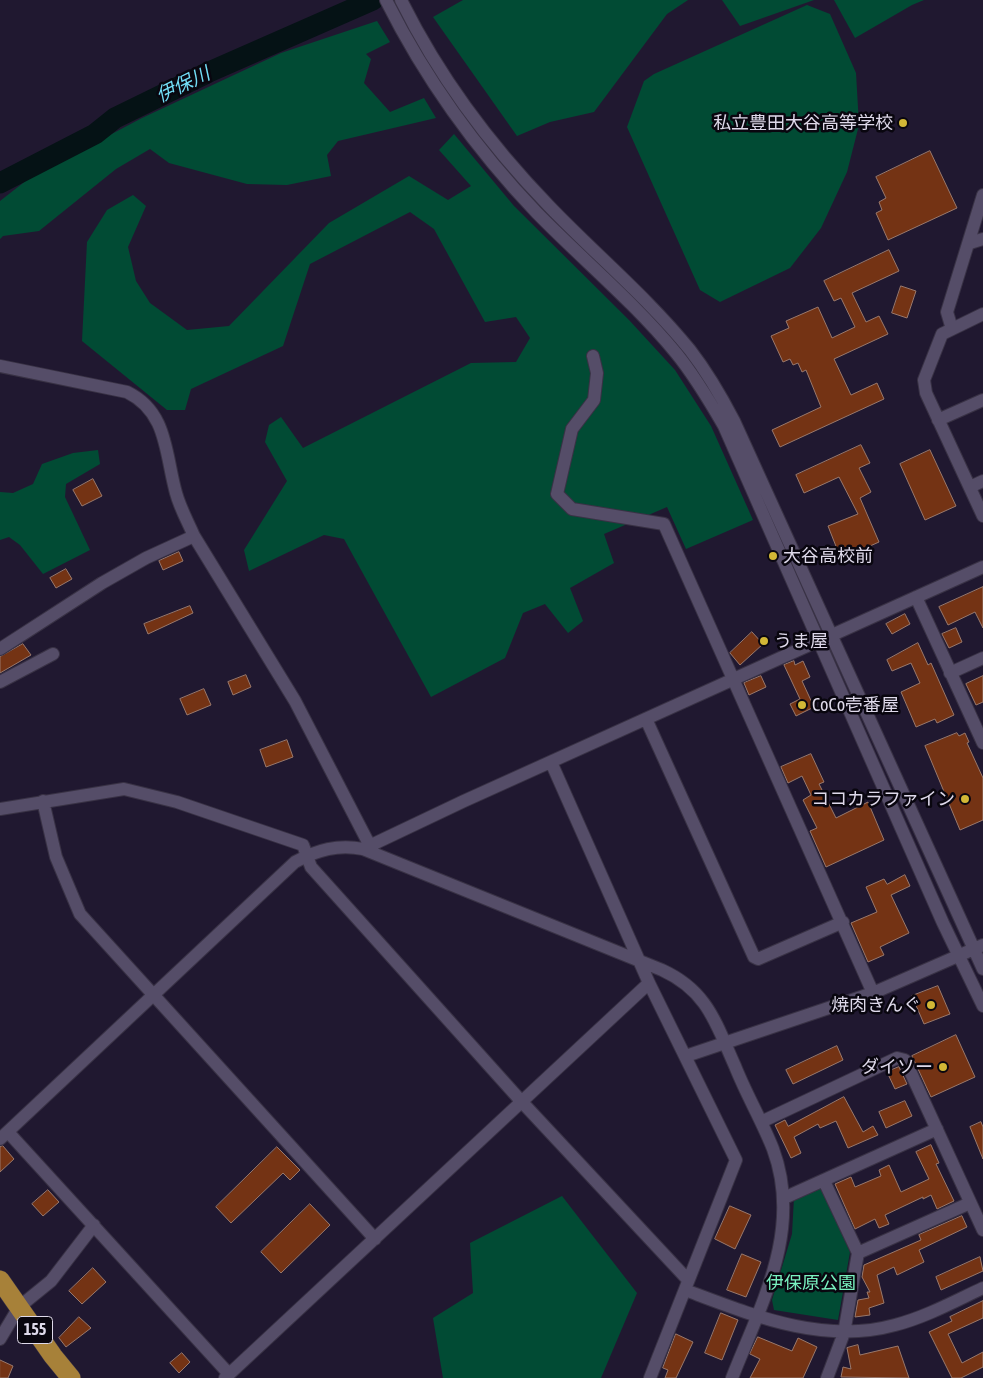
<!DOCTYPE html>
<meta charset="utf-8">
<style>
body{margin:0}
canvas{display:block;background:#201830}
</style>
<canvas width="983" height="1378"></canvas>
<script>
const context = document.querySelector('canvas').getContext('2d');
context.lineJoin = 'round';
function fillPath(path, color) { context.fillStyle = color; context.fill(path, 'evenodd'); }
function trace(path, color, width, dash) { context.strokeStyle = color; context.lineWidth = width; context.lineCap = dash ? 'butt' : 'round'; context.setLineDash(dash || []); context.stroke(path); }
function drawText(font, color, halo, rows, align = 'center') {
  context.font = font + ' "Asap Condensed","Noto Sans JP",sans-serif'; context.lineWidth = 5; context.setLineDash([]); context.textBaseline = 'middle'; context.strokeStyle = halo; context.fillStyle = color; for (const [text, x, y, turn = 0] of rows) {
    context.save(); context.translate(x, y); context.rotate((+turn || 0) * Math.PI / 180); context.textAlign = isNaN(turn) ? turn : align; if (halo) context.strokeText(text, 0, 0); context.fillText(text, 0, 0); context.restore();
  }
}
const green = new Path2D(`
 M463,0H688L667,14L594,112L550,122L517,136L433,17Z
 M722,0H814L740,26Z
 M834,0H924L912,5L855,38Z
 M807,5L830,14L856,73L859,125L847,172L821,228L790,268L720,302L700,290L627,127L644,81L654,74Z
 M377,21L390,42L366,54L371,59L364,83L390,112L424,98L436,118L338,141L327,155L331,176L287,185L247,184L169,163L150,149L116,169L39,231L3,236L0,239V201L32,176L142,118L281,53Z
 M454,134L514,206L629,320L675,370L711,426L753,520L686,549L667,507L604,534L614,563L570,588L583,621L568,633L545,604L523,613L505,658L431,697L344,539L324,535L249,571L244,550L287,481L265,442L269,425L281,417L303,448L471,363L516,362L530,338L516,317L485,322L434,229L410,212L310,264L283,346L191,389L185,410H167L82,341L87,242L107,210L133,195L146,206L128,247L136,281L150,303L187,330L229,326L329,223L409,176L448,200L471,186L439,150Z
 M98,450L100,464L66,484L65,497L90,550L43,574L20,545L9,537L0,540V492L13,493L33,484L42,464L73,453Z
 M816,1187L822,1190L850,1252L838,1320L774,1310L772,1300L792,1234L794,1198Z
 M562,1196L637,1293L601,1378H443L433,1318L473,1293L470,1243Z`);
const river = new Path2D(`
 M0,183L95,134L115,118L209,72L373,0`);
const building = new Path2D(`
 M930,151L957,208L888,240L876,213L882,210L879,202L886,198L876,177Z
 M889,250L899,271L852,293L866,322L879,316L888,334L834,359L851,395L877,383L884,399L780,447L772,430L821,407L806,370L802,372L798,363L793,365L790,359L783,362L771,336L789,328L786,321L818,307L832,338L855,327L841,298L834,301L824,281Z
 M901,286L916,291L907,318L892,313Z
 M861,445L870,463L859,468L871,492L860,498L879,542L841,559L828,526L858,514L839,477L804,493L796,475Z
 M930,450L956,506L925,520L900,464Z
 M93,479L102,496L82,506L73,490Z
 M179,552L183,561L163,570L159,561Z
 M66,569L72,579L56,588L50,578Z
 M983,587V628L975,612L948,625L939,607Z
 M190,606L193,613L148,634L144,624Z
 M905,614L910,624L892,634L886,624Z
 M956,628L962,642L949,648L942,634Z
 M752,632L763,644L740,665L730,653Z
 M918,643L928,665L931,663L954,715L937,723L935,719L916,727L901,692L920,683L911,663L892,671L887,660Z
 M23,644L31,655L0,673V657Z
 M794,661L795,665L803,661L810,677L802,681L814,707L796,716L790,704L800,699L784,665Z
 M246,675L251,687L233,695L228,682Z
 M761,676L766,687L749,695L744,683Z
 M983,676V702L976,705L966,684Z
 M204,689L211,705L187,715L180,699Z
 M957,733L959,736L965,733L969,742L967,743L983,778V820L960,830L925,746Z
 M287,740L293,757L266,767L260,750Z
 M811,754L824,782L819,784L836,818L868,802L884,840L826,867L810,831L817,828L803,800L811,795L802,776L788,783L781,767Z
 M905,875L910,886L891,895L909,933L880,947L884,955L868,962L851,923L877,912L866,887L884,879L887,884Z
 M938,986L950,1014L924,1024L912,996Z
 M956,1035L975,1077L931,1097L912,1056Z
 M837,1046L843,1060L793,1084L786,1070Z
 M899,1067L907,1084L895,1089L887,1072Z
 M844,1097L863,1132L873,1126L878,1135L848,1148L836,1121L820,1128L818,1124L794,1137L801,1153L791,1158L775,1125L785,1120L788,1126Z
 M905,1101L912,1116L886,1128L879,1112Z
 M981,1122L983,1127V1159L970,1127Z
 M931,1145L939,1163L936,1164L954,1201L937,1209L931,1195L923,1199V1197L885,1215L889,1224L879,1228L875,1219L855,1229L835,1184L851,1177L855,1187L881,1176L879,1170L889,1165L901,1192L929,1179L916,1152Z
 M3,1146L14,1159L0,1172V1147Z
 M277,1147L300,1170L290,1180L283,1173L231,1223L216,1207Z
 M48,1190L59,1202L43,1216L32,1204Z
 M310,1204L330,1225L281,1273L261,1252Z
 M730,1206L751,1215L735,1249L715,1239Z
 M962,1216L967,1227L919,1250L924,1262L897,1275L894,1267L877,1275L884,1303L869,1308L870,1315L855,1317L858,1300L869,1298L867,1292H870L862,1277L864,1265L921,1240L919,1235Z
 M742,1254L761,1262L746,1297L727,1290Z
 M980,1257L983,1271L941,1290L936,1277Z
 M93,1268L106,1282L82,1304L69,1291Z
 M983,1301V1318L948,1334L962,1363L983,1352V1367L961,1378H952L929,1332L952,1321L950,1317Z
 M721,1313L738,1320L722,1360L705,1353Z
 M79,1317L91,1328L66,1347L59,1338Z
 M676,1334L693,1342L676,1378H665L668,1370L663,1368Z
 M758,1337L792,1351L798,1338L817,1347L803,1378H750L760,1359L750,1354Z
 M858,1345L860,1355L898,1346L909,1378L841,1377L843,1367L851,1369L847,1348Z
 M182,1353L190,1362L179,1373L170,1363Z
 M0,1360L13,1366L8,1378H0Z`);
const minor = new Path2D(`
 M386,0C426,80 475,148 537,213C583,260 634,302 676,353C694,375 709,400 724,426L943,923L983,1006
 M401,0C439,77 490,145 549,206C595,254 648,298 690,350C707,372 721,396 734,421L983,969
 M970,243L983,239
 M983,314L942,334L924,380L926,393L983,516
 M952,329L947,312L983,195
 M593,356L597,373L594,400L572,429L557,494L572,509L664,524L873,993
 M0,366L127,392C168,412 165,454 176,493C180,508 188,522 194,536L295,701L369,844
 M938,420L983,400
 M970,487L983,481
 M916,597L983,743
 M830,636L983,567
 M0,649L102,583L146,558L194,536
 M950,673L983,658
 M0,682L53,654
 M646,719L754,957L758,959L843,922
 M551,762L649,983L736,1160L650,1378
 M43,801L56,857L80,914L375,1239
 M0,809L124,789L177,802L303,845L311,867L521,1101L688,1280
 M363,849L464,801L818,641
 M686,1056L873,993L983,945
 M761,1122L897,1058L905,1060L983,1230
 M8,1132L229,1374
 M0,1139L295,862C317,850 338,844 363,849L662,970C708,991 716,1024 735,1066C746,1094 762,1121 773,1149C803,1230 761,1304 732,1378
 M824,1181L858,1253L844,1333L827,1378
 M784,1198L937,1129
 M858,1253L970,1203
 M685,1290C752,1315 823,1345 895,1325C926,1317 955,1301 983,1288
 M0,1339L19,1307L51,1281L94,1225
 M225,1378L649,983`);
const highway = new Path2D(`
 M0,1280L53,1356L71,1378`);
const markers = [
 [903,123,5,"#d2b736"],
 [773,556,5,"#d2b736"],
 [764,641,5,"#d2b736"],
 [802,705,5,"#d2b736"],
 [965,799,5,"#d2b736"],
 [931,1005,5,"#d2b736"],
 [943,1067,5,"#d2b736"]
];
const shields = [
 [35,1330,35]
];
const shieldNames = [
 ["155",35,1330]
];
const poiNames = [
 ["私立豊田大谷高等学校",893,123],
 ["大谷高校前",783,556,"left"],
 ["うま屋",774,641,"left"],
 ["CoCo壱番屋",812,705,"left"],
 ["ココカラファイン",955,799],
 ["焼肉きんぐ",921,1005],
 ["ダイソー",933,1067]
];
const parkNames = [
 ["伊保原公園",811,1283]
];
const waterNames = [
 ["伊保川",183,85,-26]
];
fillPath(green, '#014b34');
trace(river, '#051215', 21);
fillPath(building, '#743314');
trace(building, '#99786b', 1);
trace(minor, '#393245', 14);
trace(highway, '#393245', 20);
trace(minor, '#554d68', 12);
trace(highway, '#a78139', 19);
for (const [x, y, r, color] of markers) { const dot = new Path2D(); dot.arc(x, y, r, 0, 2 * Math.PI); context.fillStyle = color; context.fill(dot); trace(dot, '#09060f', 2); }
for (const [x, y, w] of shields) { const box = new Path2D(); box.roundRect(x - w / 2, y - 13.5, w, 27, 4); context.fillStyle = '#09060f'; context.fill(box); trace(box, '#ded9ea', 1); }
drawText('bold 16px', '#ded9ea', null, shieldNames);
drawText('18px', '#ded9ea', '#09060f', poiNames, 'right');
drawText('18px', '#79f1bf', '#09060f', parkNames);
drawText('italic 19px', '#72ddf6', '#09060f', waterNames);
</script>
